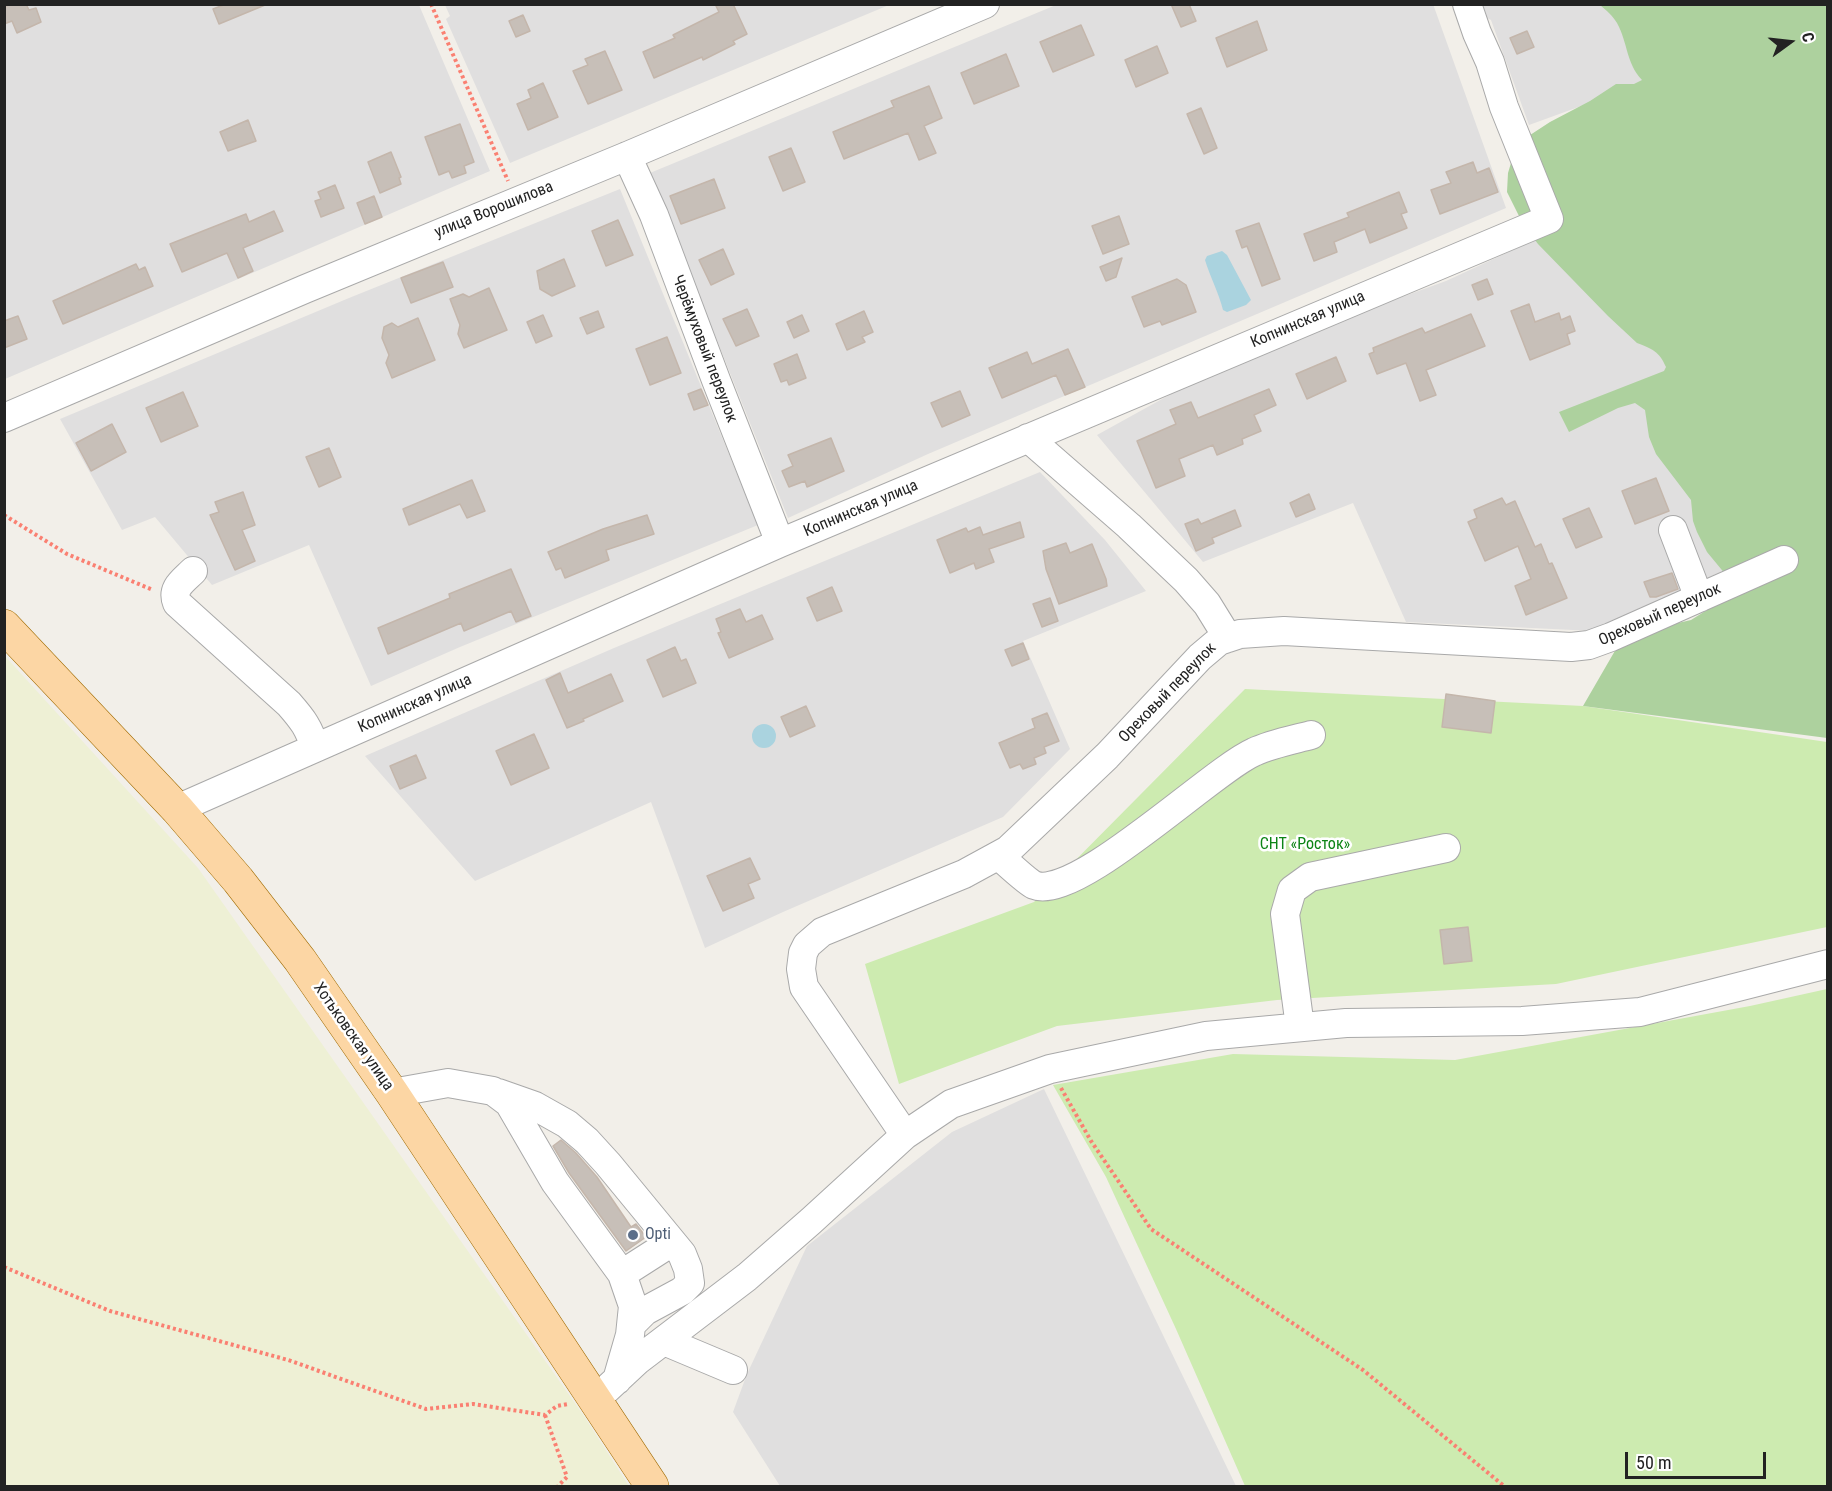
<!DOCTYPE html>
<meta charset="utf-8">
<style>
body{margin:0}
#map{position:relative;width:1832px;height:1491px;overflow:hidden;background:#f2efe9;font-family:"Roboto Condensed",sans-serif}
canvas{display:block}
.frame{position:absolute;inset:0;border:6px solid #222;pointer-events:none}
.north{position:absolute;left:1760px;top:12px;width:60px;height:60px;-webkit-text-stroke:4px #fff;paint-order:stroke;rotate:75deg;font-size:16px;font-weight:700;line-height:24px;text-align:center;color:#222}
.north::after{content:'';display:block;margin:auto;width:21px;height:27px;background:#222;clip-path:polygon(50% 0,100% 100%,50% 72%,0 100%)}
.scale{position:absolute;left:1625px;top:1452px;width:141px;height:27px;box-sizing:border-box;border:3px solid #222;border-top:0;padding-left:8px;font-size:18px;line-height:21px;white-space:nowrap;color:#222;-webkit-text-stroke:4px #fff;paint-order:stroke}
</style>
<div id="map">
<canvas width="1832" height="1491"></canvas>
<div class="frame"></div>
<div class="north">С</div>
<div class="scale">50 m</div>
</div>
<script>
const context = document.querySelector('canvas').getContext('2d');
context.lineJoin = 'round';
function fillPath(path, color) { context.fillStyle = color; context.fill(path, 'evenodd'); }
function trace(path, color, width, dash) { context.strokeStyle = color; context.lineWidth = width; context.lineCap = dash ? 'butt' : 'round'; context.setLineDash(dash || []); context.stroke(path); }
function drawText(font, color, halo, rows, align = 'center') {
  context.font = font + ' "Roboto Condensed",sans-serif'; context.lineWidth = 5; context.setLineDash([]); context.textBaseline = 'middle'; context.strokeStyle = halo; context.fillStyle = color; for (const [text, x, y, turn = 0] of rows) {
    context.save(); context.translate(x, y); context.rotate((+turn || 0) * Math.PI / 180); context.textAlign = isNaN(turn) ? turn : align; if (halo) context.strokeText(text, 0, 0); context.fillText(text, 0, 0); context.restore();
  }
}
const residential = new Path2D(`
 M1433,4L1506,208L928,454L788,518L650,173L1056,5Z
 M5,5H419L490,171L5,379Z
 M445,5H889L510,163L446,19L450,16Z
 M1470,5H1621L1650,81L1529,125L1491,20L1475,12Z
 M620,189L758,525L460,647L371,686L309,545L212,585L155,517L122,530L60,419L349,298Z
 M1541,237L1827,522L1594,631L1406,622L1353,503L1203,562L1097,435L1191,383L1347,317L1446,281Z
 M1040,472L1105,540L1146,591L1023,641L1070,749L1003,817L783,912L705,948L651,802L475,881L365,756L614,648Z
 M1044,1089L1236,1486H780L733,1412L747,1374L807,1246L952,1132Z`);
const farmland = new Path2D(`
 M4,655L198,868L584,1416L629,1486H5Z`);
const grass = new Path2D(`
 M1245,689L1583,706L1827,742V927L1556,984L1277,1000L1057,1026L899,1084L865,964L1034,902Z
 M1827,989V1486H1245L1176,1329L1106,1177L1053,1085L1233,1054L1455,1060L1750,1006Z`);
const forest = new Path2D(`
 M1600,5H1827V738L1583,706L1616,649L1665,626L1691,620L1707,610L1726,575L1707,552L1697,532L1693,521L1691,500L1656,454L1649,437L1645,410L1635,403L1618,408L1569,432L1559,412L1664,371L1666,367C1659,351 1652,349 1637,343L1608,316L1538,244L1523,224L1507,192L1508,173L1514,153L1524,139L1550,122L1590,101L1616,84H1634L1642,80C1626,63 1628,43 1617,23C1613,16 1606,10 1600,5Z`);
const water = new Path2D(`
 M1222,251L1227,255L1251,300L1246,305L1227,312L1223,310C1219,293 1210,277 1205,260L1207,256Z
 M752 736a12 12 0 1 1 24 0a12 12 0 1 1-24 0Z`);
const building = new Path2D(`
 M11,4H26L29,10L36,8L41,22L17,33L12,21L4,24V7Z
 M226,4H265V5L219,24L213,9Z
 M715,4H733L747,34L733,41L735,44L703,60L702,57L654,78L643,52L675,38L673,35L719,12Z
 M1171,4H1189L1196,21L1181,27Z
 M523,15L530,31L516,37L509,21Z
 M1257,21L1267,50L1227,67L1216,38Z
 M1081,25L1094,55L1053,72L1040,42Z
 M1527,31L1534,47L1517,54L1510,38Z
 M1157,46L1168,73L1136,87L1125,60Z
 M605,51L622,90L588,104L573,71L588,65L585,59Z
 M1006,54L1019,86L974,104L961,73Z
 M543,83L558,117L528,130L517,104L531,98L528,90Z
 M929,86L942,118L924,126L936,153L919,160L908,133L844,159L833,132L894,107L891,101Z
 M1201,108L1217,148L1204,154L1187,114Z
 M248,120L256,141L228,151L220,132Z
 M460,124L474,162L464,166L466,173L452,178L449,171L439,175L425,137Z
 M791,148L805,182L783,191L769,157Z
 M391,152L401,177L399,178L401,184L380,193L368,162Z
 M1473,162L1477,173L1489,168L1498,192L1440,214L1431,190L1451,183L1446,172Z
 M714,179L725,208L681,224L670,196Z
 M335,185L344,208L321,217L315,201L321,199L318,192Z
 M1399,192L1407,212L1401,214L1407,228L1370,243L1365,229L1334,242L1337,252L1314,261L1304,234L1349,217L1347,213Z
 M374,196L382,217L365,224L357,203Z
 M274,211L283,231L243,248L253,271L238,278L227,253L182,272L170,244L246,214L249,222Z
 M1119,216L1129,244L1103,254L1092,226Z
 M618,220L633,255L606,266L592,231Z
 M1259,223L1280,279L1262,286L1247,246L1242,248L1236,231Z
 M723,249L734,274L711,285L699,260Z
 M1122,258L1116,277L1106,281L1100,267Z
 M564,259L575,286L552,296L540,289L537,271Z
 M443,262L453,287L411,303L401,278Z
 M136,264L139,270L145,267L153,286L63,324L53,301Z
 M1177,279L1186,285L1196,312L1162,325L1160,321L1144,327L1132,297Z
 M1487,279L1493,294L1478,300L1472,285Z
 M489,288L507,330L464,348L458,334L460,325L450,299L463,294L469,297Z
 M1529,304L1535,322L1559,313L1561,320L1570,316L1575,331L1567,334L1570,344L1530,360L1511,311Z
 M747,309L759,336L736,346L723,319Z
 M598,311L604,327L587,334L580,318Z
 M864,311L873,332L862,337L865,342L847,350L836,324Z
 M1471,314L1485,346L1426,370L1436,395L1420,401L1406,363L1377,374L1369,354L1374,352L1373,348L1422,328L1425,333Z
 M543,315L552,336L536,343L527,322Z
 M802,315L809,331L794,338L787,322Z
 M18,316L27,339L4,348V321Z
 M418,318L435,360L392,378L386,363L389,355L382,338L384,327L392,323L398,327Z
 M667,337L681,373L650,385L636,349Z
 M1068,349L1085,387L1065,395L1056,375L1002,398L989,368L1027,352L1032,364Z
 M797,354L806,378L789,385L787,380L781,382L774,364Z
 M1336,357L1346,381L1307,399L1296,374Z
 M701,389L708,405L694,410L688,394Z
 M1269,389L1276,405L1254,415L1261,431L1242,439L1243,444L1217,455L1213,445L1179,459L1185,476L1156,488L1137,441L1176,424L1170,410L1191,402L1198,418Z
 M960,391L970,415L942,427L931,403Z
 M183,392L198,426L161,442L146,408Z
 M112,424L126,452L91,471L76,443Z
 M831,438L844,471L807,487L805,481L789,487L782,471L793,466L788,455Z
 M329,448L341,477L319,487L306,457Z
 M1656,478L1669,511L1635,524L1622,491Z
 M472,480L485,511L467,518L460,504L409,525L403,509Z
 M243,492L255,525L242,530L255,561L235,570L210,515L219,512L215,502Z
 M1309,494L1315,509L1296,517L1290,503Z
 M1502,498L1506,505L1515,501L1535,547L1541,544L1549,564L1552,563L1567,598L1526,615L1515,586L1531,579L1518,546L1485,561L1468,522L1477,518L1474,510Z
 M1589,508L1602,537L1576,548L1563,519Z
 M1235,510L1241,526L1212,538L1214,543L1196,551L1185,524L1198,519L1201,524Z
 M647,515L654,534L606,550L609,560L565,578L561,568L556,570L548,552L603,529Z
 M1020,522L1024,537L989,549L994,562L976,569L974,563L950,573L937,540L966,528L968,532L980,527L983,535Z
 M1066,543L1070,553L1092,544L1106,579L1107,586L1059,604L1046,569L1043,551Z
 M511,569L531,616L516,622L511,611L464,631L461,623L388,654L378,628L450,598L449,594Z
 M1672,573L1678,589L1656,597H1650L1644,582Z
 M832,587L842,611L817,621L807,598Z
 M1050,598L1058,621L1042,627L1033,604Z
 M740,609L746,622L762,615L773,639L729,658L718,633L721,632L716,619Z
 M1023,643L1029,659L1012,666L1005,650Z
 M675,647L681,661L686,659L696,683L663,697L647,660Z
 M560,673L568,693L611,674L623,701L583,719L584,721L567,728L546,680Z
 M1446,694L1495,701L1491,733L1442,727Z
 M806,706L815,726L790,737L781,717Z
 M1047,713L1059,741L1044,747L1046,753L1034,758L1036,764L1023,769L1020,764L1010,768L999,743L1035,728L1032,719Z
 M534,734L549,768L511,785L496,751Z
 M416,755L426,778L400,789L390,766Z
 M750,858L760,879L748,884L754,898L723,911L707,876Z
 M1468,927L1472,961L1444,964L1440,930Z
 M561,1140L576,1153L597,1177L631,1227L636,1224L646,1237L626,1251L569,1173L553,1146Z`);
const path = new Path2D(`
 M431,4L508,181
 M4,515L67,554L153,590
 M1061,1088L1091,1141L1151,1229L1363,1370L1504,1486
 M4,1267L110,1311L288,1360L426,1409L473,1404L545,1415L557,1406L568,1404
 M545,1415L567,1477L558,1486`);
const minor = new Path2D(`
 M627,156L654,215L716,380L780,543
 M4,418L305,289L627,156L985,4
 M1028,438L1129,526L1186,580L1207,604L1228,638
 M1673,530L1699,598
 M193,571C183,581 171,588 177,603L289,704C303,720 309,728 315,748
 M177,809L780,543L1549,219L1504,107L1490,62L1477,33L1467,4
 M999,856C1006,862 1027,882 1034,885C1076,902 1211,771 1254,752C1271,744 1292,740 1311,735
 M1300,1027L1285,914L1292,890L1310,877L1446,848
 M392,1093L448,1083L493,1091L509,1103L555,1182L622,1274L633,1306L630,1335L617,1380
 M498,1093L535,1106L567,1124L587,1141L608,1164L682,1254L688,1269L690,1283L682,1291L645,1311L631,1325
 M905,1135L804,987L801,969L803,953L807,945L822,932L964,874L1008,850L1107,756L1200,657L1219,641L1240,634L1284,631L1571,647L1589,645L1611,637L1784,560
 M622,1274L672,1242
 M664,1341L733,1370
 M595,1400L638,1360L747,1277L811,1221L905,1135L951,1104L1050,1069L1206,1036L1346,1023L1522,1021L1640,1012L1828,964`);
const major = new Path2D(`
 M4,626L177,809L238,880L300,960L392,1093L652,1486`);
const markers = [
 [633,1235,6,"#5c6f8a"]
];
const streetNames = [
 ["улица Ворошилова",494,210,-22],
 ["Копнинская улица",1308,320,-23],
 ["Черёмуховый переулок",704,349,69],
 ["Копнинская улица",861,509,-23],
 ["Ореховый переулок",1660,615,-24],
 ["Ореховый переулок",1168,693,-46],
 ["Копнинская улица",415,704,-24],
 ["Хотьковская улица",353,1037,55]
];
const parkNames = [
 ["СНТ «Росток»",1305,845]
];
const serviceNames = [
 ["Opti",645,1235]
];
fillPath(residential, '#e0dfdf');
fillPath(farmland, '#eef0d5');
fillPath(grass, '#cdebb0');
fillPath(forest, '#add19e');
fillPath(water, '#aad3df');
fillPath(building, '#c7bfb8');
trace(building, '#c4b6ab', 1.5);
trace(minor, '#a9a9a9', 30);
trace(major, '#a06b00', 34);
trace(path, '#fa8072', 4, [3, 3]);
trace(minor, '#fff', 28);
trace(major, '#fcd6a4', 33);
for (const [x, y, r, color] of markers) { const dot = new Path2D(); dot.arc(x, y, r, 0, 2 * Math.PI); context.fillStyle = color; context.fill(dot); trace(dot, '#fff', 2); }
drawText('16px', '#222', '#fff', streetNames);
drawText('16px', '#0c8416', '#fff', parkNames);
drawText('16px', '#4e5e75', '#fff', serviceNames, 'left');
</script>
